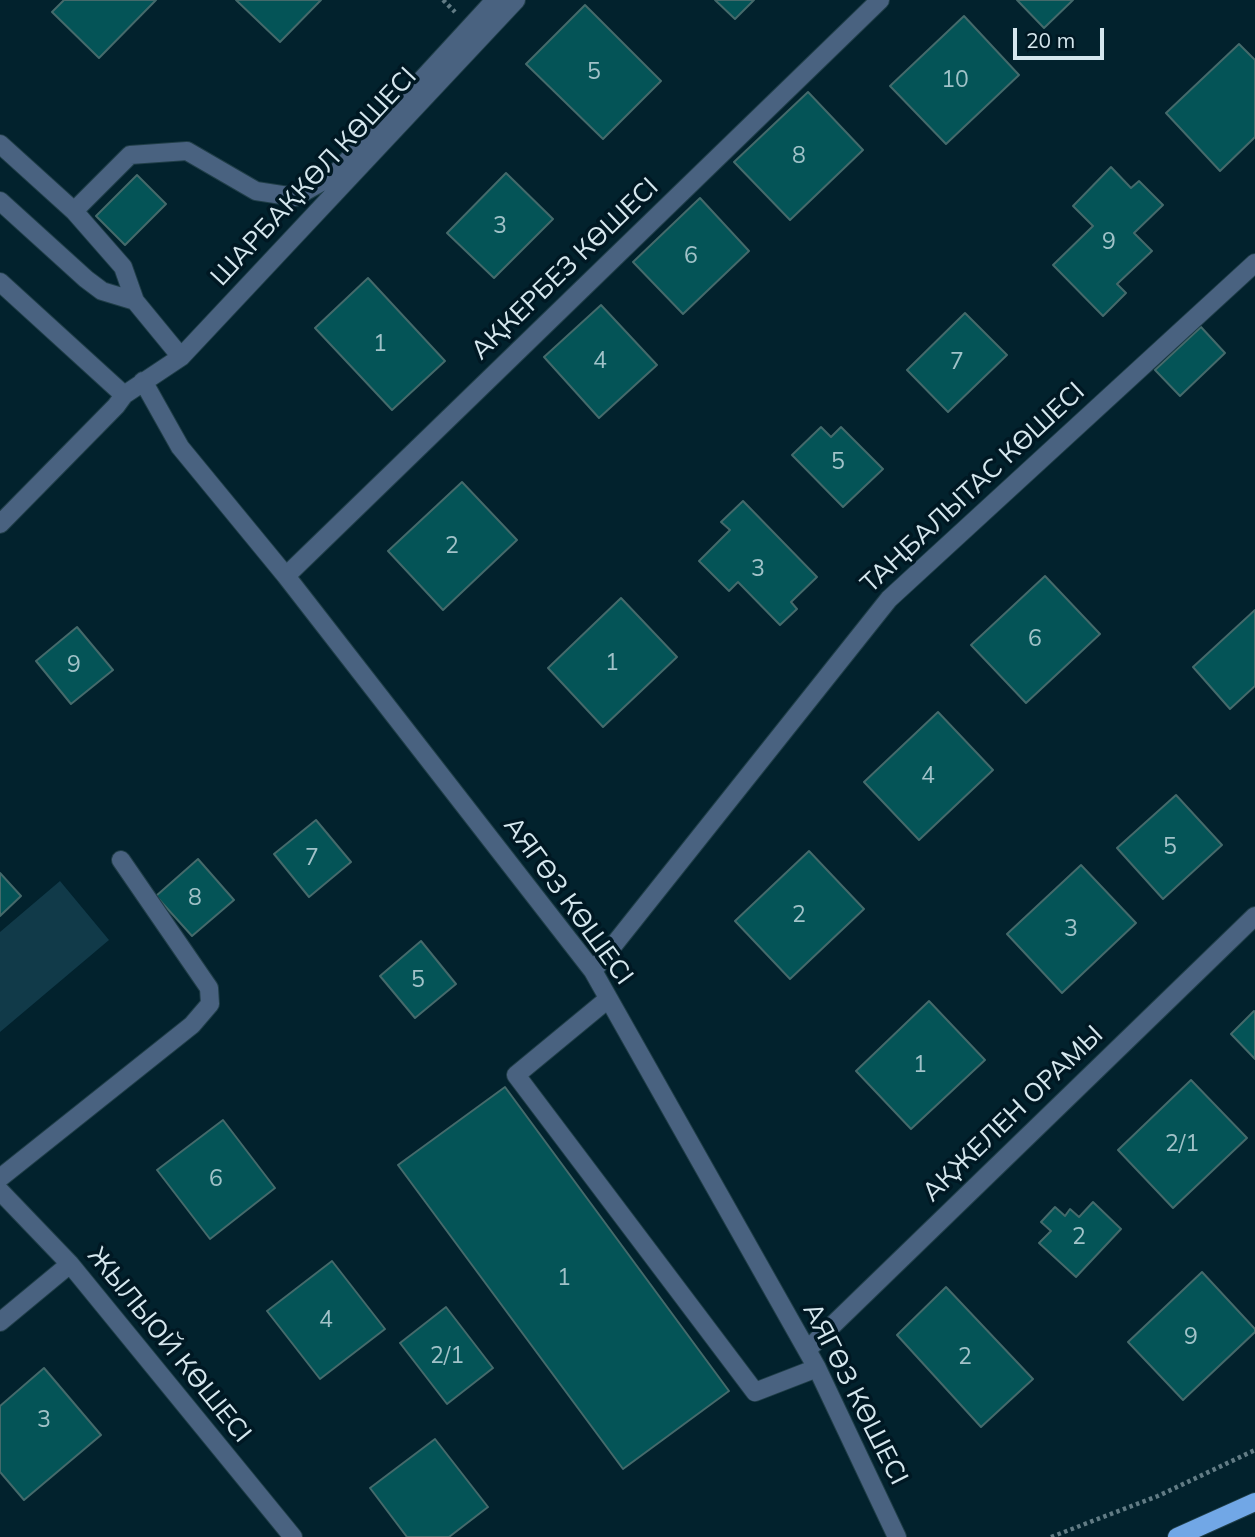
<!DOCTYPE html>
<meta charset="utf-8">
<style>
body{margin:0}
#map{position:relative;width:1255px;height:1537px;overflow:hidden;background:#02222d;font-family:Mulish,sans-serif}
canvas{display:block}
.scale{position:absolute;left:1013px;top:28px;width:91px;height:32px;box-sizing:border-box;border:4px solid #d5e7ee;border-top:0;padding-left:9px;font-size:21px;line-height:24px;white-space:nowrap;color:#d5e7ee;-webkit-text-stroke:5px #001823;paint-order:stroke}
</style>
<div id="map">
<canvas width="1255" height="1537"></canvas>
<div class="scale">20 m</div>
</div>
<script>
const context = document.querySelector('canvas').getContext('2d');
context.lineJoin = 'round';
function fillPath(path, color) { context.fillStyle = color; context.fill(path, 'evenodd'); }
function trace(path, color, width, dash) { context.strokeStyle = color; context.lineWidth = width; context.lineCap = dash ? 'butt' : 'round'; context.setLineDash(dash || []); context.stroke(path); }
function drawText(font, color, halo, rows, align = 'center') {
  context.font = font + ' Mulish,sans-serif'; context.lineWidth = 7; context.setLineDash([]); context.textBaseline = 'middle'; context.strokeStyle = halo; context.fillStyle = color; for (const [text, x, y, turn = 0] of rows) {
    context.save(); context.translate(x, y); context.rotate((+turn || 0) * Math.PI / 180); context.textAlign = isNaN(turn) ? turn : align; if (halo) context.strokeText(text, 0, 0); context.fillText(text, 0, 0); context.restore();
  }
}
const green = new Path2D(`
 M60,881L109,940L0,1032V932Z`);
const building = new Path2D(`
 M64,0H156L99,58L52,12Z
 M236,0H321L280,42Z
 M715,0H754L735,19Z
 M1017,0H1073L1044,28Z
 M585,5L661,81L603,139L526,64Z
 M964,16L1019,75L946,144L890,86Z
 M1239,44L1255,60V137L1220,171L1166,113Z
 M808,92L863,150L790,220L734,162Z
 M1111,167L1131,188L1139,181L1163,205L1134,233L1152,251L1117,284L1126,293L1103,316L1053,265L1093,226L1073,206Z
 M506,173L553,219L494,278L447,233Z
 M137,175L166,204L125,245L96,216Z
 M700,198L749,251L683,314L633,262Z
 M368,278L445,361L392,410L315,328Z
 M601,305L657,365L599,418L544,357Z
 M965,313L1007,355L948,412L907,370Z
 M1201,327L1225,353L1180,396L1155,370Z
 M821,427L831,437L841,427L883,469L843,507L792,455Z
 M462,482L517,540L443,610L388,551Z
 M743,501L817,577L791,602L797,609L780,625L738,582L729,591L699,561L730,530L721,522Z
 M1045,576L1100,634L1026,703L971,645Z
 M621,598L677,657L603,727L548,668Z
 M1255,610V686L1230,709L1193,667Z
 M77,627L113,670L71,704L36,661Z
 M938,712L993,770L919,840L864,782Z
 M1176,795L1222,845L1163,899L1117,848Z
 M316,820L351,862L309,897L274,854Z
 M809,851L864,909L790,979L735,921Z
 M198,859L234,900L192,936L156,896Z
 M1081,865L1136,923L1062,993L1007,934Z
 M0,873L21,896L0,916Z
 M421,941L456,984L415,1018L380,976Z
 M929,1001L985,1060L911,1129L856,1071Z
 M1254,1011L1255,1012V1059L1231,1034Z
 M1191,1080L1247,1138L1173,1208L1118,1150Z
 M505,1087L729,1391L623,1469L398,1165Z
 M223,1120L275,1188L210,1239L157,1170Z
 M1093,1202L1121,1229L1076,1277L1039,1243L1051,1231L1041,1222L1055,1207L1065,1216L1070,1209L1079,1217Z
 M332,1261L385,1329L320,1379L267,1311Z
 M1202,1272L1255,1329V1332L1183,1400L1128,1342Z
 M946,1287L1033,1379L981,1427L897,1335Z
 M446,1307L493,1368L447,1404L400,1343Z
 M44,1368L101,1435L24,1500L0,1472V1406Z
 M435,1439L488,1507L449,1537H407L370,1488Z`);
const path = new Path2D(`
 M443,0L455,12
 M1051,1537L1158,1496L1255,1450`);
const minor = new Path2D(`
 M0,144L74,211L123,267L135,301L181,357
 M0,201L86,279L102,291L135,301
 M74,211L130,155L187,151L256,191L295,197L334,175L495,0
 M0,282L124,395
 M143,381L180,447L286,576L593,971L817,1368L897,1537
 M0,524L116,406L124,395L181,357L516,0
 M286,576L880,0
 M593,971L889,599L1255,263
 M608,999L516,1075L755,1392L817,1368
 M0,1178L192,1025L210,1004L209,988L121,860
 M0,1191L70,1264L293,1537
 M0,1322L70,1264
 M807,1350L1255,916`);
const major = new Path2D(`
 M1177,1537L1255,1502`);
const numberNames = [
 ["5",594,72],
 ["10",955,80],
 ["8",799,156],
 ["3",500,226],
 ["9",1109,242],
 ["6",691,256],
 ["1",380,344],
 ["4",600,361],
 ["7",957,362],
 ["5",838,462],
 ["2",452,546],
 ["3",758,569],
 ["6",1035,639],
 ["1",612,663],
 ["9",74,665],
 ["4",928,776],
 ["5",1170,847],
 ["7",312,858],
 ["8",195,898],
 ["2",799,915],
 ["3",1071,929],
 ["5",418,980],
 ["1",920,1065],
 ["2/1",1182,1144],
 ["6",216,1179],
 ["2",1079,1237],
 ["1",564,1278],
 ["4",326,1320],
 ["9",1191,1337],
 ["2/1",447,1356],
 ["2",965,1357],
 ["3",44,1420]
];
const streetNames = [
 ["ШАРБАҚКӨЛ КӨШЕСІ",314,177,-47],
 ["АҚКЕРБЕЗ КӨШЕСІ",565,269,-44],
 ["ТАҢБАЛЫТАС КӨШЕСІ",973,488,-43],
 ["АЯГӨЗ КӨШЕСІ",568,901,54],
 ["АҚЖЕЛЕН ОРАМЫ",1013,1114,-44],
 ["ЖЫЛЫОЙ КӨШЕСІ",169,1345,51],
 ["АЯГӨЗ КӨШЕСІ",855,1394,63]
];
fillPath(green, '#113a49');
fillPath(building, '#045457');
trace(building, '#456a6b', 2);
trace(minor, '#203e48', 20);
trace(major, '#203e48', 20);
trace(path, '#627c85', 4.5, [3.5, 3.5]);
trace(minor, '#496280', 18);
trace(major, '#71a7e6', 18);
drawText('23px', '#a1c2c8', null, numberNames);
drawText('26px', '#d5e7ee', '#001823', streetNames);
</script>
